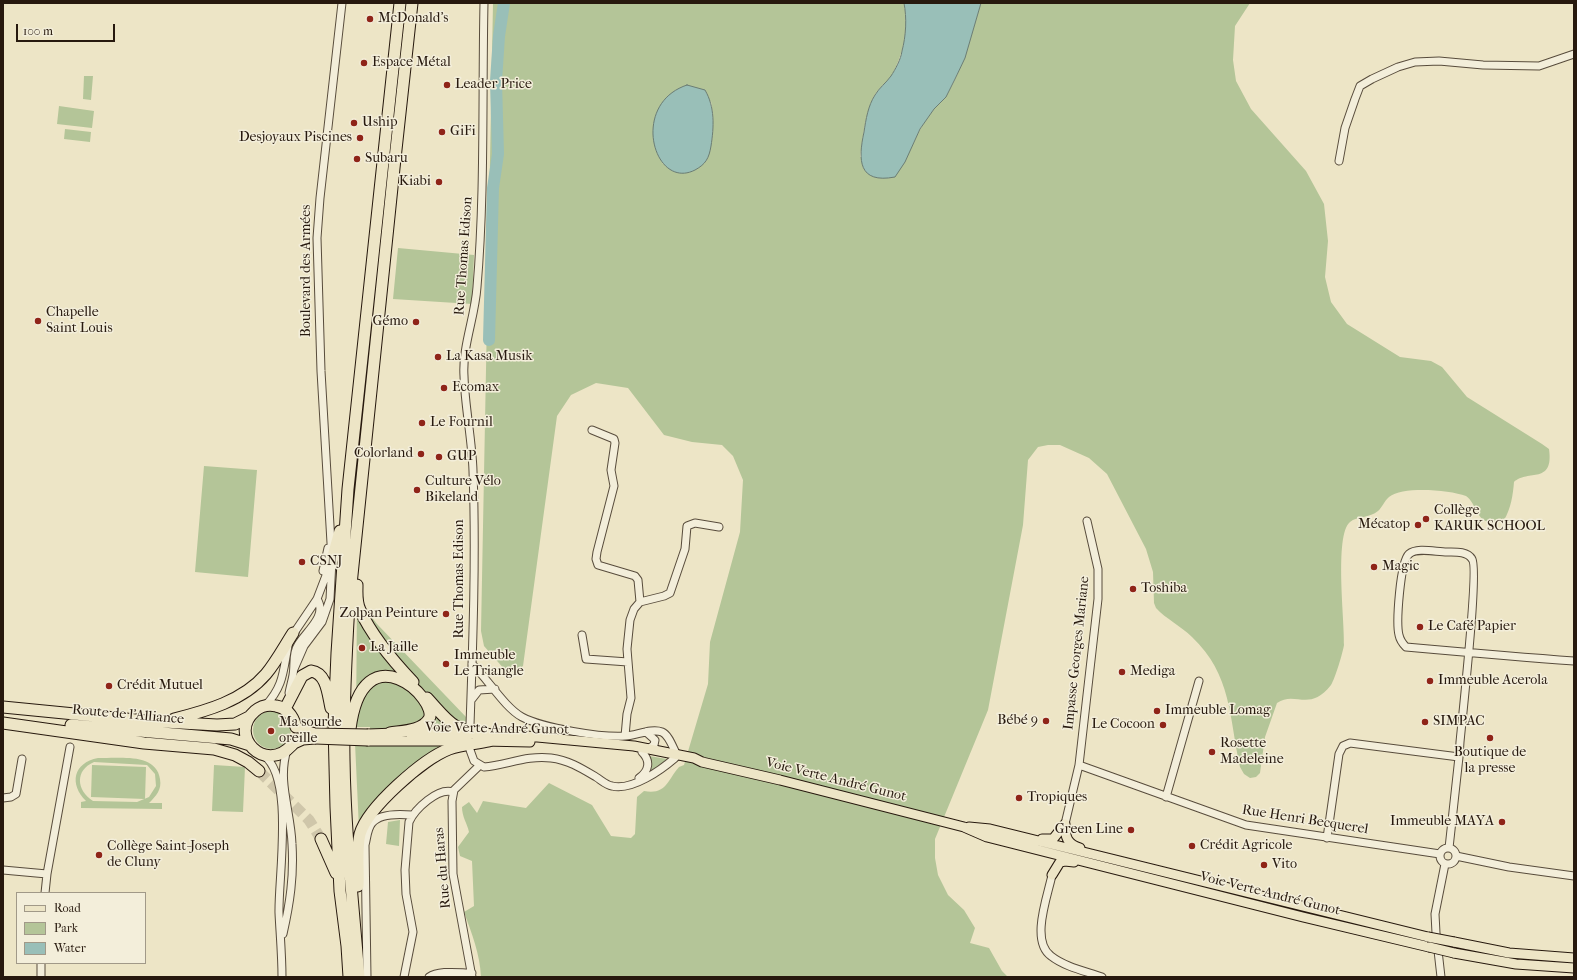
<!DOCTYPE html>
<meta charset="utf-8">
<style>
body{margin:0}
#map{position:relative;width:1577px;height:980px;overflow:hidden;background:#ede5c6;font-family:"IM FELL French Canon",serif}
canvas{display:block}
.frame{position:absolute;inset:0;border:4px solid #27190e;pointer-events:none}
.legend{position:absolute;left:16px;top:892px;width:130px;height:72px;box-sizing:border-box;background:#f3eeda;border:1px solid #a19988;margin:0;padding:5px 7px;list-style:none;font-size:12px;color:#27190e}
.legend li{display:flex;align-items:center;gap:8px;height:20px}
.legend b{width:20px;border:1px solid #a19988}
.scale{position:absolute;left:16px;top:24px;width:99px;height:18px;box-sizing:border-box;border:2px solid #27190e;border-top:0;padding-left:5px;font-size:12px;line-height:14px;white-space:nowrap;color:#27190e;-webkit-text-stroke:3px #f3eeda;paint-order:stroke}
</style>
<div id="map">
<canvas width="1577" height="980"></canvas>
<div class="frame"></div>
<ul class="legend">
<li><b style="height:5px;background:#ede5c6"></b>Road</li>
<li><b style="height:11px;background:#b4c598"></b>Park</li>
<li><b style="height:11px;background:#99bfb8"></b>Water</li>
</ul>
<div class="scale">100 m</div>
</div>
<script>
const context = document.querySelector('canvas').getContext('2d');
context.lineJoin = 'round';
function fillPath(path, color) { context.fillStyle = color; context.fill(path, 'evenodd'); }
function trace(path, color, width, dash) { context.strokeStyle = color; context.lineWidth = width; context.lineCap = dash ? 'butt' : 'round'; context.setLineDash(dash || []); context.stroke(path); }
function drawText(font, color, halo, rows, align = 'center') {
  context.font = font + ' "IM FELL French Canon",serif'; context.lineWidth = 3; context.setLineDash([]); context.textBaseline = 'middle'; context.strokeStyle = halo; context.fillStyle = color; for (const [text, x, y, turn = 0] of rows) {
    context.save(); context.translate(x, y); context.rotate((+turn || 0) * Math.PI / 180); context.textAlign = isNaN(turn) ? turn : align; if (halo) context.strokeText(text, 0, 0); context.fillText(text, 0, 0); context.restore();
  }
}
const green = new Path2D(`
 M404,3H408L341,629L349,531Z
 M493,3H742L745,4L904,3C909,27 904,53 892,75C887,83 878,88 874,96C865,115 863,136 860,157L913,144C919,131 925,120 934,109C938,105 943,101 946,96C964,68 971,34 981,3H1250L1235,26L1233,60L1236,81L1251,109L1306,171L1324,204L1328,241L1325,277L1331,302L1347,324L1400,357L1431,361L1442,367L1467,397L1542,444L1549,449C1554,485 1528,469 1514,482C1513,494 1511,509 1504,520C1475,530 1479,505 1466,496C1449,490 1403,486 1389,497C1384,501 1382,508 1378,511C1370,518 1357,516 1350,522C1334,535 1345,623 1344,645C1343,652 1335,679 1331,685C1309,713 1295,690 1277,703L1265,737L1260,773L1256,777L1250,778L1244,774L1240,767C1229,717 1232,675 1192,637C1181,626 1166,619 1156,608L1154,603L1153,572L1146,549L1107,474L1089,458L1060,445H1048L1038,447L1028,460L1023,525L988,710L935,839V858L938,875L948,895L964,910L975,928L970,943L989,948L1002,971L1008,977H481C480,954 472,934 464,912L474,906L472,861L460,856L458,847L469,832C467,823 462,817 462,807L469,802L477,813L483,801L526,808L549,783L592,805L611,836L631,838L635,834L637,797L644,791C666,795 667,781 679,767L684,765L708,684L710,642L740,532L743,480L733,456L722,445L692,442L664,435L628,388L596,383L571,395L557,416L523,666L514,672L505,670L484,646L481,631ZM711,101L713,117L712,140L676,171L662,163Z
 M84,76H93L91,100L83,99Z
 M59,106L94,111L92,128L57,124Z
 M65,129L91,132L90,142L64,139Z
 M398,248L474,255L472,304L393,299Z
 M204,466L257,470L248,577L195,572Z
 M357,598L377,624L489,741L370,740V727H356Z
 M253 730a19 19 0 1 1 38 0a19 19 0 1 1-38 0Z
 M355,743L453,744L440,749L433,750L419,762L359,829Z
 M649,756L667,759L668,760L650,772L652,765Z
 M98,758C118,759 156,752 160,779C162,790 156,796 149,803H162V809L81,808V802L86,801C69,784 73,763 98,758ZM94,762L147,765L155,774L156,786L149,797L137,802L93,801C76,790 75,770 94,762Z
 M92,765L146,767L145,799L91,797Z
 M214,765L245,767L243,812L212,811Z
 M400,820L399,846L386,844L388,822Z`);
const water = new Path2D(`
 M904,3H981L965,58L955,79L946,97L934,109L920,129L905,162L895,177C858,184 858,160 864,132C866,119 868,106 875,95C879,88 886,83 891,76C895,70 901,59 902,51C906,36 907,18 904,3Z
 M687,85L705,90C715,107 714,127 711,146C709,158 706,164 695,170C654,191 629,104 687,85Z`);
const river = new Path2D(`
 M489,340L493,188L498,154L496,81L499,36L504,3`);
const highwayTunnel = new Path2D(`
 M259,771L309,820L321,839`);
const minor = new Path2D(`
 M1339,161L1345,128L1355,99L1360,86L1372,79L1398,67L1415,62L1439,61L1483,65L1539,66L1574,54
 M592,430L614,439L615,443L611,470L614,486L597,552L596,559L598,565L635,576L638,580L640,602L634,609L630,620L627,649L631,698L627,714L625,736
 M323,571L328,548
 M640,602L664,596L670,593L685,549L687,526L695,523L719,527
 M582,635L586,659L628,662
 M292,636L317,599L330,565
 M472,664C487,678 505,708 522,717C543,728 602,738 626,736C637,735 652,728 662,732C669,735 673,748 677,755
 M294,669L304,646L322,622L330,599L332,560L321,371L317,238L320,198L342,3
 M289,693C290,687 292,681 293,675C295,665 292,654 298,645C306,631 328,616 317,599
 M472,699L479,690L495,689
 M265,706C284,686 283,671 288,646
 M470,725C473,640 476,555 473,471C472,439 465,408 464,376C462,347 475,317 477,287C485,193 482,97 484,3
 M646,732L655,740L654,745L648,749
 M470,750L474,761L484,767C507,765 527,755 551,758C568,760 581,768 596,777C601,780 606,785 612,786C632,791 661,770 675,758
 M263,755C295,776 278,878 279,913C280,934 282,955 282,977
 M1079,765L1246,825L1440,854
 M639,778C649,771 651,761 642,752
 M1166,797L1199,681
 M3,798L11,797L16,794L22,759
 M1065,824L1079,765L1098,599V569L1087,521
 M1327,838L1339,754L1343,746L1350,743L1459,757
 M1440 856a8 8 0 1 1 16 0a8 8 0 1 1-16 0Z
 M1449,848L1459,757L1460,742C1462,720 1479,567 1472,559C1467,551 1455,552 1447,552C1436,552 1417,547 1409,554C1400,562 1396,623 1399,635C1400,640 1402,643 1406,647C1462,652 1518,657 1574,661
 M1456,856L1509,867L1574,876
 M3,870L47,874L45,893
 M47,874L70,747
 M1052,875C1048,895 1030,941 1051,956C1065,967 1085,971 1102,977
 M283,934C290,903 294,876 292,844C291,812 277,781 287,750
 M41,963V977
 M367,977L365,845C367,838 367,829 372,823C380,813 401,814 412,815
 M404,977L413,932L406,894L405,870L409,822C415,809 438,787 453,792
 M429,977C439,970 459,973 472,973
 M472,977L453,874L452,801L454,790L479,766
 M1441,977L1436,933L1435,914L1445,864`);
const major = new Path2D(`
 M296,727L315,733
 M410,733L505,734L634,746L694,758L702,762L780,780L964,827L987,837L1303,917L1429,947
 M368,734L396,733
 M368,741H468
 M483,741L530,742
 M292,745L303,740L315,739
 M1065,824C1065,837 1067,844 1080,848
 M969,827L990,829L1428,937
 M1042,839H1053L1065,824
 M1052,875L1060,862L1065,861L1074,862
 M1454,942L1509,953L1574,958
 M1454,953L1516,964L1574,968`);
const highway = new Path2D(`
 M332,560L340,531
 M357,585C357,594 356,602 360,610C371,634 394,662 413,682
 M427,698C450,723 451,730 487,734
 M287,705L302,676L311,671C327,673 328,695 331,708
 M3,707L146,721L217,725L235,724L249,717
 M174,719C206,711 243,701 266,674C276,662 284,647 293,633
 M3,723L144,743L214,749L235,755L248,762L259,771
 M71,725L231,739L250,745
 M350,729C363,628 440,700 429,719C422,731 402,731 390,733
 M292,745C265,775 227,735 255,711C261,706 268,704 276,706C287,708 293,716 296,727
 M321,839L336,873
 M358,886C359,869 356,851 360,834C368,807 423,759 449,749C462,744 476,744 489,741
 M349,977L347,946L340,891L336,807L334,725L337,653L348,489L400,3
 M359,977C353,904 345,832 344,759C343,707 346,655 349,604L394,168L412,3`);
const majorBridge = new Path2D(`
 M315,733L368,734
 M315,739L368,741
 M1428,937L1454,942
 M1429,947L1454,953`);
const markers = [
 [370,19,4,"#8f2418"],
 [364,63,4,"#8f2418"],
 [447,85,4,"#8f2418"],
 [354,123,4,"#8f2418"],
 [442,132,4,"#8f2418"],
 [360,138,4,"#8f2418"],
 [357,159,4,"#8f2418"],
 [439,182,4,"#8f2418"],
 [38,321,4,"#8f2418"],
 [416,322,4,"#8f2418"],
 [438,357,4,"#8f2418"],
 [444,388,4,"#8f2418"],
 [422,423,4,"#8f2418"],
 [421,454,4,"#8f2418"],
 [439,457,4,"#8f2418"],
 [417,490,4,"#8f2418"],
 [1426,519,4,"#8f2418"],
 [1418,525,4,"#8f2418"],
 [302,562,4,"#8f2418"],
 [1374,567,4,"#8f2418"],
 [1133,589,4,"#8f2418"],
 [446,614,4,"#8f2418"],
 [1420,627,4,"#8f2418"],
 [362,648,4,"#8f2418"],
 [446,664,4,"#8f2418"],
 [1122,672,4,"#8f2418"],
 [1430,681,4,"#8f2418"],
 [109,686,4,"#8f2418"],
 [1157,711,4,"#8f2418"],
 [1046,721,4,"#8f2418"],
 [1425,722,4,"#8f2418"],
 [1163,725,4,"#8f2418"],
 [271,731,4,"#8f2418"],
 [1490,738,4,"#8f2418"],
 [1212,752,4,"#8f2418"],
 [1019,798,4,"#8f2418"],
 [1502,822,4,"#8f2418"],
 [1131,830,4,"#8f2418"],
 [1192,846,4,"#8f2418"],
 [99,855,4,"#8f2418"],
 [1264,865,4,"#8f2418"]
];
const poiNames = [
 ["McDonald's",378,19],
 ["Espace Métal",372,63],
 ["Leader Price",455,85],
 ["Uship",362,123],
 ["GiFi",450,132],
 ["Desjoyaux Piscines",352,138,"right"],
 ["Subaru",365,159],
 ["Kiabi",431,182,"right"],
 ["Chapelle",46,313],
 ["Saint Louis",46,329],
 ["Gémo",408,322,"right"],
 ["La Kasa Musik",446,357],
 ["Ecomax",452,388],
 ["Le Fournil",430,423],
 ["Colorland",413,454,"right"],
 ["GUP",447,457],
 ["Culture Vélo",425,482],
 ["Bikeland",425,498],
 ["Collège",1434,511],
 ["KARUK SCHOOL",1434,527],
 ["Mécatop",1410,525,"right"],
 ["CSNJ",310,562],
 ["Magic",1382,567],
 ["Toshiba",1141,589],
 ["Zolpan Peinture",438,614,"right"],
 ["Le Café Papier",1428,627],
 ["La Jaille",370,648],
 ["Immeuble",454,656],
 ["Le Triangle",454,672],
 ["Mediga",1130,672],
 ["Immeuble Acerola",1438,681],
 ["Crédit Mutuel",117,686],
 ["Immeuble Lomag",1165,711],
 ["Bébé 9",1038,721,"right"],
 ["SIMPAC",1433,722],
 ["Ma sourde",279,723],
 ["oreille",279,739],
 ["Le Cocoon",1155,725,"right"],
 ["Rosette",1220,744],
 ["Madeleine",1220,760],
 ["Boutique de",1490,753,"center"],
 ["la presse",1490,769,"center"],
 ["Tropiques",1027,798],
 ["Immeuble MAYA",1494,822,"right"],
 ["Green Line",1123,830,"right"],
 ["Crédit Agricole",1200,846],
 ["Collège Saint-Joseph",107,847],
 ["de Cluny",107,863],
 ["Vito",1272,865]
];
const streetNames = [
 ["Rue Thomas Edison",464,256,-86],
 ["Boulevard des Armées",307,271,-90],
 ["Rue Thomas Edison",460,579,-90],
 ["Impasse Georges Mariane",1077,653,-84],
 ["Route de l'Alliance",128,715,5],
 ["Voie Verte André Gunot",497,729,1],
 ["Voie Verte André Gunot",836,780,14],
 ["Rue Henri Becquerel",1305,820,9],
 ["Rue du Haras",443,868,-95],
 ["Voie Verte André Gunot",1270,894,14]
];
fillPath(green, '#b4c598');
fillPath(water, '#99bfb8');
trace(water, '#6b7d74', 1);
trace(river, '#99bfb8', 12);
trace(highwayTunnel, '#cfc6aa', 11, [11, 5.5]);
trace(minor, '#584c3c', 9);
trace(major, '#27190e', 11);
trace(highway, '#27190e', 13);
trace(minor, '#f3eeda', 7);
trace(major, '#ede5c6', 9);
trace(highway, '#ede5c6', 11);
trace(majorBridge, '#27190e', 11, []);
trace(majorBridge, '#ede5c6', 9);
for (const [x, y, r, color] of markers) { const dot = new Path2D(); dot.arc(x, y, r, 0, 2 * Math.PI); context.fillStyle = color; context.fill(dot); trace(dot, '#f3eeda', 1.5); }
drawText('14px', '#27190e', '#f3eeda', poiNames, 'left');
drawText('14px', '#27190e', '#f3eeda', streetNames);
</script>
